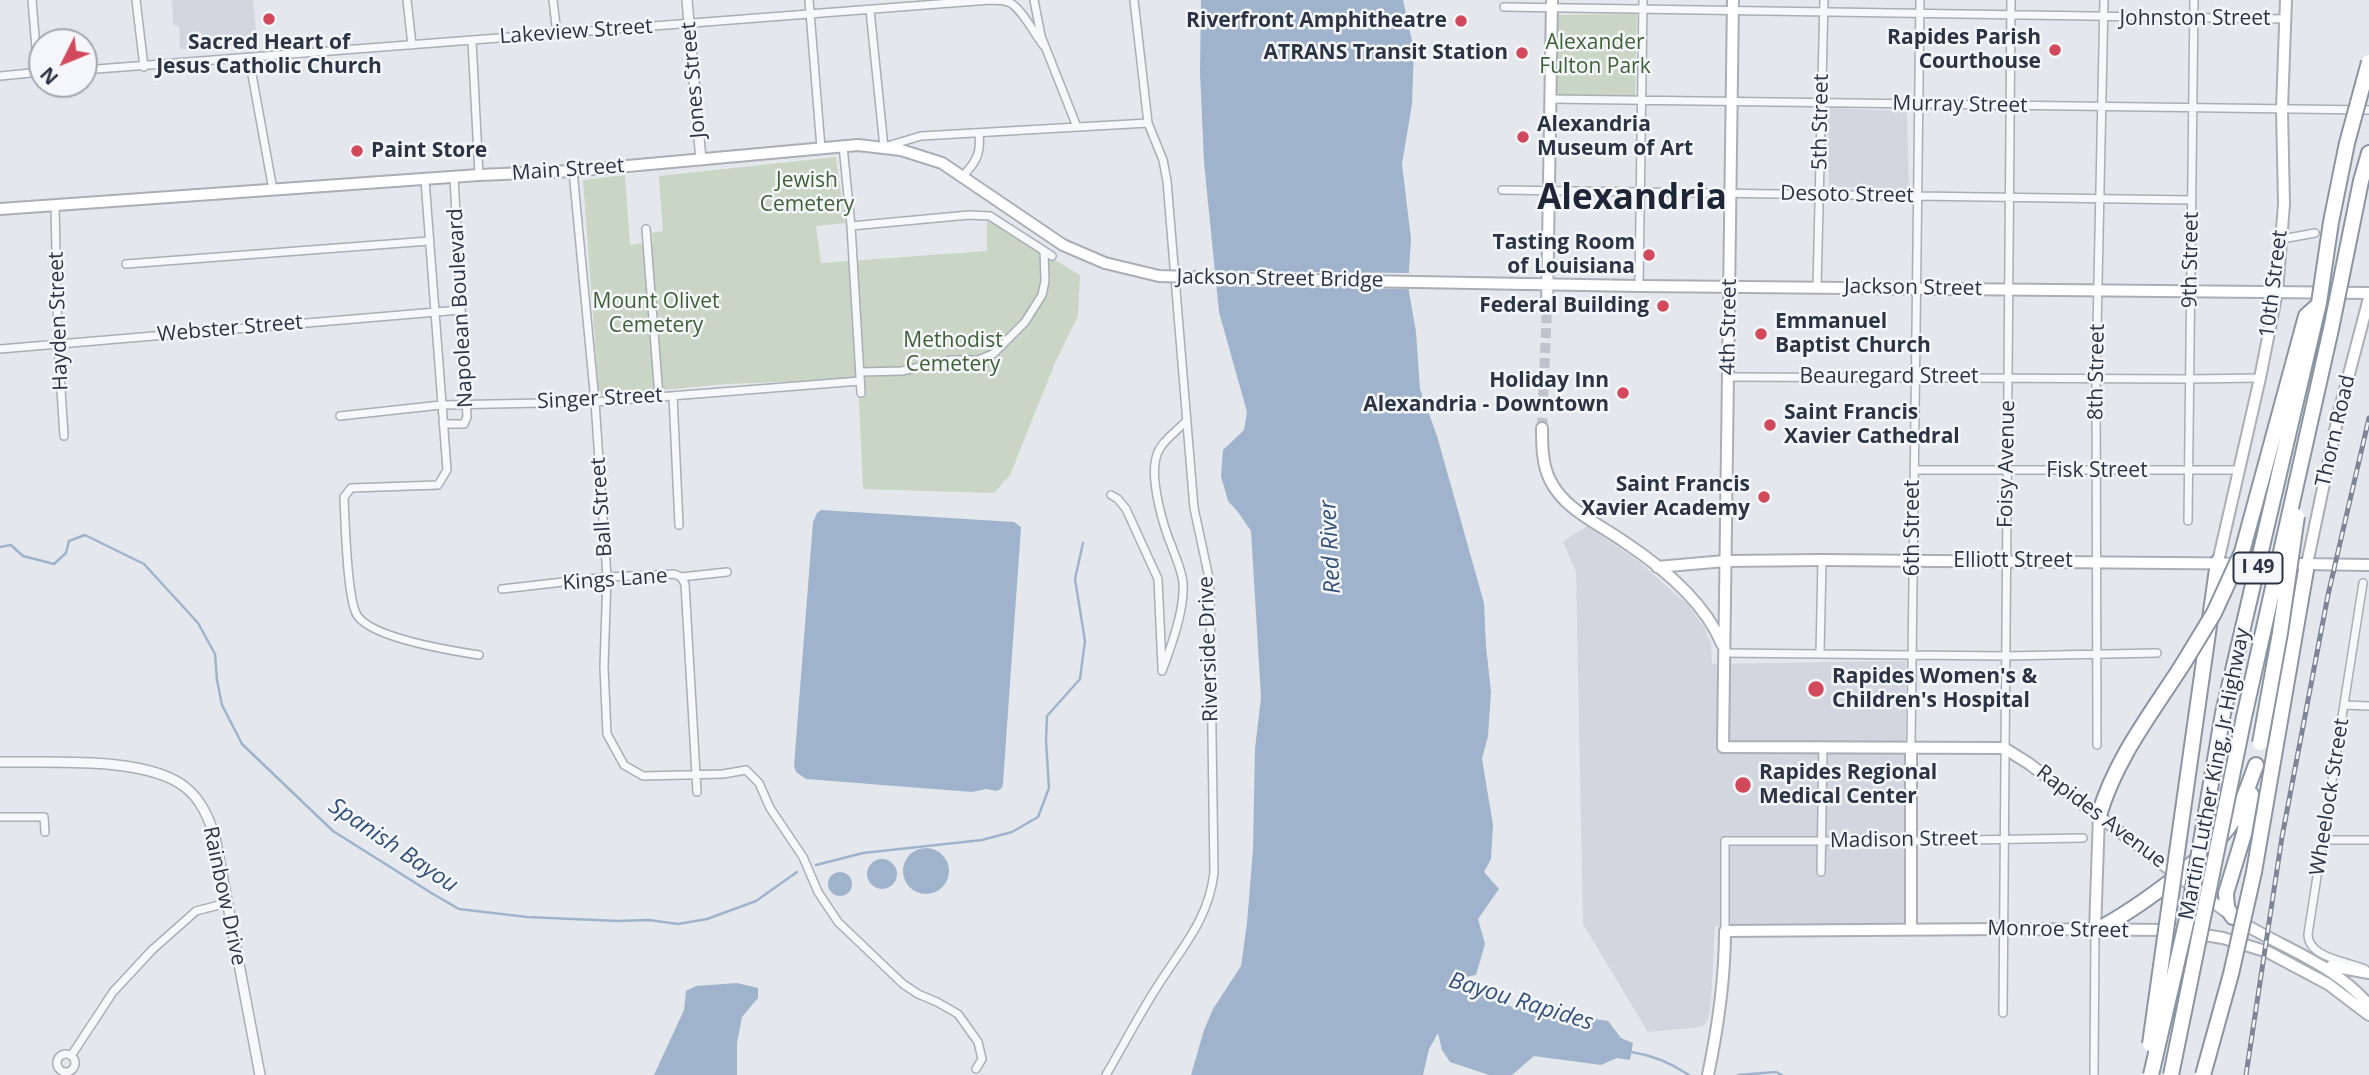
<!DOCTYPE html>
<style>
body{margin:0}
#map{position:relative;width:2369px;height:1075px;overflow:hidden;background:#e4e7ec;font-family:"Open Sans",sans-serif}
canvas{display:block}
.north{position:absolute;left:28px;top:28px;width:70px;height:70px;box-sizing:border-box;background:#f4f6f9;border:2px solid #a4a8b1;border-radius:50%;rotate:227deg;font-size:19px;font-weight:700;line-height:28px;text-align:center;color:#2b3445}
.north::after{content:'';display:block;margin:auto;width:24px;height:32px;background:#d1495b;clip-path:polygon(50% 0,100% 100%,50% 72%,0 100%)}
</style>
<div id="map">
<canvas width="2369" height="1075"></canvas>
<div class="north">N</div>
</div>
<script>
const context = document.querySelector('canvas').getContext('2d');
context.lineJoin = 'round';
function fillPath(path, color) { context.fillStyle = color; context.fill(path, 'evenodd'); }
function trace(path, color, width, dash) { context.strokeStyle = color; context.lineWidth = width; context.lineCap = dash ? 'butt' : 'round'; context.setLineDash(dash || []); context.stroke(path); }
function drawText(font, color, halo, rows, align = 'center') {
  context.font = font + ' "Open Sans",sans-serif'; context.lineWidth = 5; context.setLineDash([]); context.textBaseline = 'middle'; context.strokeStyle = halo; context.fillStyle = color; for (const [text, x, y, turn = 0] of rows) {
    context.save(); context.translate(x, y); context.rotate((+turn || 0) * Math.PI / 180); context.textAlign = isNaN(turn) ? turn : align; if (halo) context.strokeText(text, 0, 0); context.fillText(text, 0, 0); context.restore();
  }
}
const built = new Path2D(`
 M172,0H253L257,45L180,49L179,26L173,25Z
 M1827,108L1907,111L1909,191L1829,186Z
 M1587,526L1638,561L1688,605L1704,627L1711,644L1712,664L1906,661L1905,886L1908,925L1715,926L1711,1002L1708,1020L1702,1027L1648,1032L1583,924L1576,572L1563,542Z`);
const green = new Path2D(`
 M1637,14L1635,98H1551L1553,15Z
 M836,157L845,223L816,226L821,263L987,251V220L1080,275L1078,316L1055,363L1010,475L994,493L863,489L858,379L726,384L599,396L583,180L625,175L630,245L653,242L652,233L663,231L659,176Z`);
const water = new Path2D(`
 M1201,0H1403L1414,50L1412,104L1402,164L1411,239L1408,286L1416,332L1420,389L1437,436L1484,603L1486,646L1491,692L1488,736L1482,759L1493,825L1491,859L1484,872L1499,889L1478,919L1485,944L1476,975L1449,980L1512,1007L1608,1021L1621,1038L1633,1043L1630,1060L1617,1058L1601,1065L1534,1056L1512,1075H1489L1450,1062L1442,1050L1438,1033L1429,1049L1423,1075H1191L1204,1030L1213,1009L1241,966L1247,923L1253,849L1255,749L1261,697L1251,531L1238,512L1228,501L1221,476L1223,450L1244,430L1247,412L1219,312L1204,162L1200,72Z
 M821,510L1014,522L1021,527L1003,783L1002,788L997,791L986,789L972,792L806,779L796,772L794,766L813,522L817,513Z
 M903 871a23 23 0 1 1 46 0a23 23 0 1 1-46 0Z
 M867 874a15 15 0 1 1 30 0a15 15 0 1 1-30 0Z
 M828 884a12 12 0 1 1 24 0a12 12 0 1 1-24 0Z
 M737,983L758,988V998L742,1017L737,1043V1075H654L684,1010L686,991L696,986Z`);
const pier = new Path2D(`
 M1212,271L1412,273V289L1213,286Z`);
const stream = new Path2D(`
 M0,547L11,545L23,556L54,564L66,553L69,541L85,535L144,564L198,623L215,654L217,680L222,705L242,744L333,831L433,894L459,909L527,917L618,921L649,920L678,924L707,919L756,901L797,872
 M816,865L863,853L982,840L1012,832L1038,817L1049,788L1046,741L1047,716L1080,679L1085,641L1075,579L1083,543
 M1631,1052C1652,1055 1671,1063 1689,1075
 M1738,1075L1776,1072L1782,1075`);
const secondaryTunnel = new Path2D(`
 M1542,428L1547,306`);
const minor = new Path2D(`
 M32,0L38,72
 M136,0L144,67
 M407,0L412,45
 M553,0L557,34
 M809,0L821,148
 M1034,0L1041,36L1077,127
 M1504,7L2286,19
 M870,10L884,147L921,136L1148,123
 M472,41L479,175
 M249,58L273,190
 M84,70L990,0C996,0 1003,0 1008,2C1021,6 1035,36 1045,47
 M0,76L41,72
 M1550,99L2369,110
 M843,146L851,226L861,393
 M573,171L595,402L607,577L604,667L607,734L624,765L643,776L723,774L746,770L759,783L770,808L803,857L818,892L838,922L903,984L918,994L937,1002L958,1014L978,1042L982,1059L976,1069
 M963,176C977,161 981,153 979,133
 M425,180L447,470L438,485L351,488L344,497C345,520 347,599 357,615C371,638 453,651 479,655
 M1502,190L2192,200
 M55,206L58,344L64,436
 M851,226L969,215L990,216L1052,256
 M646,229L659,397
 M2282,239L2315,233
 M126,264L429,241
 M1639,286L1643,0
 M1817,287L1824,0
 M0,349L460,310
 M860,372L902,371L951,360H978L993,354L1025,322L1042,295L1045,281L1044,251
 M1728,377L2189,379L2260,378
 M673,396L679,525
 M340,416L441,405L595,402L860,381
 M443,424H464L467,417L454,177
 M1914,470H2238
 M1111,495L1118,499L1126,509L1158,579L1162,667
 M2188,521L2194,0
 M681,577L685,584L697,792
 M2363,583L2308,934C2308,958 2346,961 2365,969
 M502,589L607,577L674,574L681,577L727,572
 M1724,653L2005,656L2157,653
 M1820,654L1822,560
 M1162,671C1171,647 1185,609 1183,583C1182,570 1176,559 1172,547C1163,526 1150,480 1156,458C1159,443 1176,432 1186,421
 M2345,705L2369,706
 M2097,745L2096,377L2104,0
 M1911,747L1920,0
 M0,817H44L45,832
 M2322,840H2369
 M1821,872L1823,746
 M1725,931V841H1912L2083,838
 M2003,1013L2011,0
 M57 1063a9 9 0 1 1 18 0a9 9 0 1 1-18 0Z
 M71,1056L113,992L152,950L196,911L227,903
 M1106,1075C1123,1046 1139,1015 1157,987C1182,947 1208,921 1214,873L1210,595L1209,578L1194,508L1167,181L1163,160L1148,123L1134,0
 M2094,1075L2095,931`);
const tertiary = new Path2D(`
 M687,0L701,160
 M0,762C49,763 146,756 185,787C201,799 209,819 215,837L260,1075`);
const secondary = new Path2D(`
 M1733,0L1723,747L2004,748L2028,763L2233,917C2280,948 2331,961 2369,1005
 M0,209L479,175L573,171L858,145L901,150L942,163L1063,245L1105,263
 M1249,279L1639,286L2369,293
 M1547,306L1552,0
 M1542,428C1542,445 1542,464 1550,480C1564,509 1597,523 1623,541C1661,566 1704,601 1722,644
 M2218,562L2260,378L2277,292L2284,204L2282,109L2286,0
 M2300,564L2369,565
 M2307,564L2339,412L2369,298
 M1657,567L1725,561L1822,560L2284,564
 M1911,929V747
 M2095,931L2099,815
 M2331,966L2369,973
 M1708,1075C1718,1027 1725,980 1725,931L2002,929L2174,930L2223,938L2268,952L2328,984L2369,1015`);
const motorway = new Path2D(`
 M2361,181L2369,153
 M2099,815C2116,758 2151,714 2183,664
 M2181,824L2218,562
 M2254,872L2307,564
 M2233,917L2227,908L2226,893L2244,834L2251,794
 M2095,931C2133,911 2217,853 2236,815C2244,799 2250,781 2256,765`);
const rail = new Path2D(`
 M2246,1075L2282,837L2328,595L2369,418`);
const secondaryBridge = new Path2D(`
 M1105,263L1159,276L1249,279`);
const motorwayBridge = new Path2D(`
 M2183,664L2214,613L2242,552L2306,316L2316,307
 M2260,743L2280,633L2297,516
 M2150,1044L2181,824
 M2151,1075L2190,906L2223,713L2319,303L2331,222L2347,143L2369,62
 M2171,1075L2244,717L2331,329L2361,181
 M2203,1075L2231,974L2254,872`);
const markers = [
 [269,19,7,"#d1495b"],
 [1461,21,7,"#d1495b"],
 [2055,50,7,"#d1495b"],
 [1522,53,7,"#d1495b"],
 [1523,137,7,"#d1495b"],
 [357,151,7,"#d1495b"],
 [1649,255,7,"#d1495b"],
 [1663,306,7,"#d1495b"],
 [1761,334,7,"#d1495b"],
 [1623,393,7,"#d1495b"],
 [1770,425,7,"#d1495b"],
 [1764,497,7,"#d1495b"],
 [1816,689,9,"#d1495b"],
 [1743,785,9,"#d1495b"]
];
const shields = [
 [2258,568,49]
];
const shieldNames = [
 ["I 49",2258,568]
];
const streetNames = [
 ["Johnston Street",2195,19],
 ["Lakeview Street",576,32,-4],
 ["Jones Street",694,80,-95],
 ["Murray Street",1960,105,1],
 ["5th Street",1821,122,-89],
 ["Main Street",568,170,-4],
 ["Desoto Street",1847,195,1],
 ["9th Street",2191,260,-89],
 ["Jackson Street Bridge",1280,279,1],
 ["10th Street",2274,284,-83],
 ["Jackson Street",1913,288,1],
 ["Napolean Boulevard",461,308,-93],
 ["Hayden Street",59,321,-92],
 ["4th Street",1729,327,-89],
 ["Webster Street",230,329,-5],
 ["8th Street",2097,372,-89],
 ["Beauregard Street",1889,377],
 ["Singer Street",600,399,-3],
 ["Thorn Road",2336,431,-77],
 ["Foisy Avenue",2007,464,-89],
 ["Fisk Street",2097,471],
 ["Ball Street",602,507,-94],
 ["6th Street",1913,528,-90],
 ["Elliott Street",2013,561],
 ["Kings Lane",615,580,-4],
 ["Riverside Drive",1209,649,-92],
 ["Martin Luther King, Jr Highway",2215,774,-79],
 ["Wheelock Street",2330,797,-81],
 ["Rapides Avenue",2101,817,37],
 ["Madison Street",1904,840,-1],
 ["Rainbow Drive",224,896,78],
 ["Monroe Street",2058,930,1]
];
const poiNames = [
 ["Riverfront Amphitheatre",1447,21],
 ["Rapides Parish",2041,38],
 ["Courthouse",2041,62],
 ["Sacred Heart of",269,43,"center"],
 ["Jesus Catholic Church",269,67,"center"],
 ["ATRANS Transit Station",1508,53],
 ["Alexandria",1537,125,"left"],
 ["Museum of Art",1537,149,"left"],
 ["Paint Store",371,151,"left"],
 ["Tasting Room",1635,243],
 ["of Louisiana",1635,267],
 ["Federal Building",1649,306],
 ["Emmanuel",1775,322,"left"],
 ["Baptist Church",1775,346,"left"],
 ["Holiday Inn",1609,381],
 ["Alexandria - Downtown",1609,405],
 ["Saint Francis",1784,413,"left"],
 ["Xavier Cathedral",1784,437,"left"],
 ["Saint Francis",1750,485],
 ["Xavier Academy",1750,509],
 ["Rapides Women's &",1832,677,"left"],
 ["Children's Hospital",1832,701,"left"],
 ["Rapides Regional",1759,773,"left"],
 ["Medical Center",1759,797,"left"]
];
const parkNames = [
 ["Alexander",1595,43],
 ["Fulton Park",1595,67],
 ["Jewish",807,181],
 ["Cemetery",807,205],
 ["Mount Olivet",656,302],
 ["Cemetery",656,326],
 ["Methodist",953,341],
 ["Cemetery",953,365]
];
const waterNames = [
 ["Red River",1331,547,-93],
 ["Spanish Bayou",393,846,34],
 ["Bayou Rapides",1521,1002,17]
];
const townNames = [
 ["Alexandria",1632,199]
];
fillPath(built, '#d2d6de');
fillPath(green, '#c9d6c5');
fillPath(water, '#9fb4cc');
fillPath(pier, '#e4e7ec');
trace(stream, '#9fb4cc', 2.5);
trace(secondaryTunnel, '#bfc3cb', 10, [10, 5]);
trace(minor, '#a9aeb7', 10);
trace(tertiary, '#a9aeb7', 12);
trace(secondary, '#a9aeb7', 14);
trace(motorway, '#8b94a3', 18);
trace(minor, '#f7f8fa', 7);
trace(tertiary, '#f7f8fa', 9);
trace(secondary, '#fff', 10);
trace(motorway, '#fff', 14);
trace(rail, '#7d8696', 5);
trace(rail, '#f4f6f9', 2.5, [8]);
trace(secondaryBridge, '#a9aeb7', 14, []);
trace(motorwayBridge, '#8b94a3', 18, []);
trace(secondaryBridge, '#fff', 10);
trace(motorwayBridge, '#fff', 14);
for (const [x, y, r, color] of markers) { const dot = new Path2D(); dot.arc(x, y, r, 0, 2 * Math.PI); context.fillStyle = color; context.fill(dot); trace(dot, '#f4f6f9', 2.5); }
for (const [x, y, w] of shields) { const box = new Path2D(); box.roundRect(x - w / 2, y - 15.5, w, 31, 5); context.fillStyle = '#f4f6f9'; context.fill(box); trace(box, '#2b3445', 2); }
drawText('bold 19px', '#2b3445', null, shieldNames);
drawText('21px', '#2b3445', '#f4f6f9', streetNames);
drawText('bold 21px', '#2b3445', '#f4f6f9', poiNames, 'right');
drawText('21px', '#3f6138', '#f4f6f9', parkNames);
drawText('italic 23px', '#34527a', '#f4f6f9', waterNames);
drawText('bold 35px', '#1d2536', '#f4f6f9', townNames);
</script>
